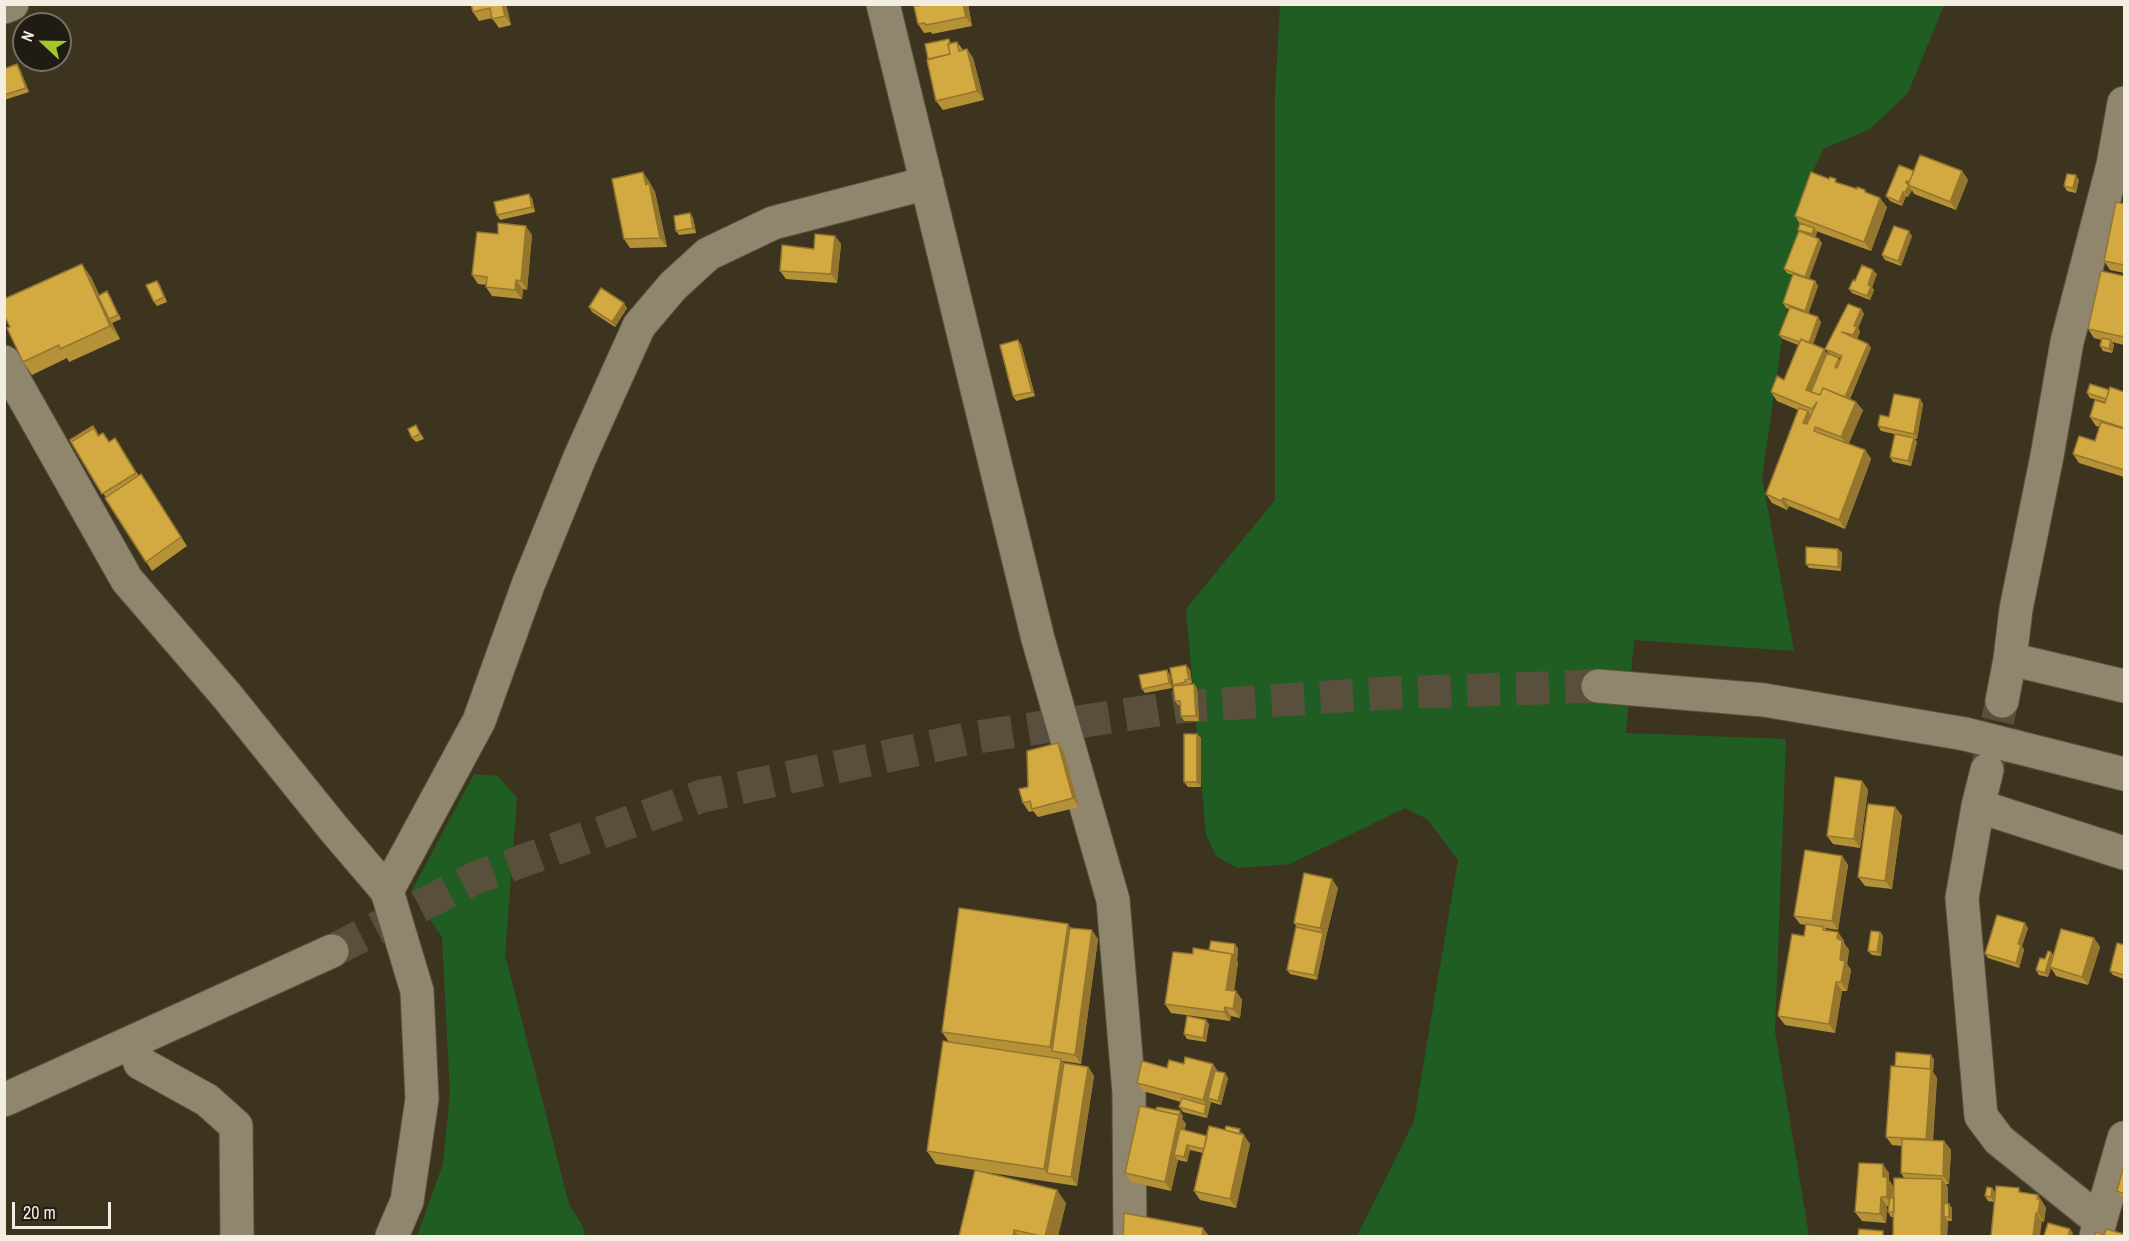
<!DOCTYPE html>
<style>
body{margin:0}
#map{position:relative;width:2129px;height:1241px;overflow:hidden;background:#3d341f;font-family:"Archivo Narrow",sans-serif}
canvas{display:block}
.frame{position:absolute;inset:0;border:6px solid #f3eee1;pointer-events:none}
.north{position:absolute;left:12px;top:12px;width:60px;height:60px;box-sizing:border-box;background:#201c13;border:2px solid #747065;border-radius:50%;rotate:292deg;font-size:16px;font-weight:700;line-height:24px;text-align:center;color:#f3eee1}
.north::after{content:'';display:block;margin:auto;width:21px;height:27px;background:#a2c928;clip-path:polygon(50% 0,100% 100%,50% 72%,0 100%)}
.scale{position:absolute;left:12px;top:1202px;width:99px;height:27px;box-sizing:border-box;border:3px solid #f3eee1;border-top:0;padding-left:8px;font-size:18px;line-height:21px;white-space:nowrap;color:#f3eee1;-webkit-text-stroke:4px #201c13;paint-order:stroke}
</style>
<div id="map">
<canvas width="2129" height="1241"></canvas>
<div class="frame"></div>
<div class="north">N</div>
<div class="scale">20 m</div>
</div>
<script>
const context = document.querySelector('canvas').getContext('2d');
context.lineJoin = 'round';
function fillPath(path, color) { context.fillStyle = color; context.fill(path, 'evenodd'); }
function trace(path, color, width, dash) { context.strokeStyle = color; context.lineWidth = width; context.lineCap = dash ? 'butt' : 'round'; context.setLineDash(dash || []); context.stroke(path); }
const green = new Path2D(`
 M1280,5H1944L1908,93L1870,129L1823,149L1803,194L1762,478L1794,651L1634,640L1626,733L1786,739L1775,1032L1809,1236H1357L1414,1121L1458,860L1427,819L1405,808L1290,864L1238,868L1217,857L1206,835L1186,609L1275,500V95Z
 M474,774L498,776L517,798L505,955L569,1204L583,1227L585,1236H417L443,1164L450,1093L442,937L411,892Z`);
const minorTunnel = new Path2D(`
 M1987,769L2002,701
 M332,951L475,878L702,796L971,738L1178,707L1389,693L1598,686`);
const minor = new Path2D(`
 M883,4L1038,639L1113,900L1129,1093L1130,1236
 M4,7L12,4
 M4,362L127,580L227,696L334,829L387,891L417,991L422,1099L407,1201L392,1236
 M2010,659L2124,686
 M1598,686L1764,700L1965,734L2124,774
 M2002,701L2010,659L2016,609L2047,456L2067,342L2113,165L2124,103
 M1987,770L1978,806L1962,898L1981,1116L1999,1140L2100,1221
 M1978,806L2124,853
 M387,891L479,721L528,585L580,457L639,326L673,286L708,254L773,223L927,183
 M132,1042L140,1063L207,1100L236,1126L237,1236
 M4,1100L332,951
 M2096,1236L2124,1138`);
const wall = new Path2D(`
 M471,4H506L511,25L499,28L492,18L479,21L473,12Z
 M968,4L972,26L932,34L931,32L924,33L918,24Z
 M957,42L963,50L967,49L973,58L984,100L943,110L936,101L928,59L952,43Z
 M4,69H20L29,92L4,100Z
 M1914,171H1962L1968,180L1956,210L1914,194L1912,190L1908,197L1906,196L1902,206L1890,201L1886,196Z
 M2079,180L2076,193L2067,191L2064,186Z
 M649,181L651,185L655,192L667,247L630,248L624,239Z
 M1839,183L1857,189L1865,190L1868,194L1887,207L1871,251L1816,231L1817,232L1815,238L1822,243L1809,279L1815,281L1818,286L1808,314L1821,322L1813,344L1827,353L1840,360L1841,358L1829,353L1825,349L1861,309L1864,314L1858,328L1860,332L1857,339L1868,344L1871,348L1850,399L1863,410L1848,444L1865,450L1871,459L1845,529L1789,506L1787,510L1772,503L1766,494L1798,410L1777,401L1771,392L1784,380L1798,345L1783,339L1779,335L1789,309L1786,308L1783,303L1793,275L1787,273L1784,269L1800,232L1798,230L1800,224L1795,216Z
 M2124,194V273L2110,270L2104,261L2123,203Z
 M532,198L535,212L500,220L497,215Z
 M690,213L693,218L696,233L679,235L676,231Z
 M498,234L532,235L527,290L523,289L522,299L492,296L486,287L487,285L478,284L472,275Z
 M835,236L841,244L837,283L786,279L780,271Z
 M1912,236L1901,266L1885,260L1882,255Z
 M1877,274L1872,287L1874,290L1870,300L1852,293L1849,289L1855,281Z
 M2124,276V345L2112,342L2114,345L2112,353L2103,351L2100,346L2102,340L2094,338L2088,329Z
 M91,277L99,295L110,296L121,319L112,323L120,339L69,362L67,358L32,375L23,362L10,327Z
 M157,281L160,285L167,302L157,306L154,302Z
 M589,307L627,308L615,327L592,312Z
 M1021,344L1035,396L1016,401L1013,396Z
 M2109,390L2124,392V477L2079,463L2073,454L2095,441L2100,427L2096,426L2090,417L2105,402L2090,398L2087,393Z
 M1920,399L1923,404L1917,439L1881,431L1878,426L1889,417Z
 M416,425L424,439L416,442L412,438Z
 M93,426L99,435L110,442L115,438L139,476L141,474L147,483L187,546L152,571L70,440Z
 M1914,438L1917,442L1911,466L1893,462L1890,457Z
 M1838,549L1842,553L1841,571L1809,568L1806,564Z
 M1186,665L1190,670L1192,683L1188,684L1197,688L1199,721H1184L1181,716L1180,705H1178L1175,701L1174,686L1173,685Z
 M1167,670L1170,675L1172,688L1145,693L1142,689Z
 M1197,734L1201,738V787H1188L1184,782Z
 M1064,752L1079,807L1038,817L1033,811L1029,812L1023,803L1028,787Z
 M1862,781L1868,790L1860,848L1833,844L1827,836Z
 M1895,807L1902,816L1892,889L1865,886L1858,877Z
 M1842,856L1848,865L1838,930L1825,928L1827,930L1838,932L1844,941V943L1849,950L1847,964L1851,970L1847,991H1842L1835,1033L1785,1025L1778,1016L1804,936L1806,925L1800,924L1794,916Z
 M1338,888L1326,937L1317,980L1290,974L1287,970L1297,927L1294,923Z
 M1070,928L1098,939L1081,1064L1062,1061L1064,1063L1088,1067L1094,1076L1077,1186L978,1171L1066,1203L1058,1236H959L975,1170L936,1164L927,1151L949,1042L942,1032Z
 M2028,928L2022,946L2024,950L2019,968L1988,958L1985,954Z
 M1880,932L1883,936L1881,956L1872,955L1868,951Z
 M2094,938L2100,947L2088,985L2056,976L2051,968L2048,977L2039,975L2036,970L2051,952L2053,955Z
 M1235,944L1238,949L1237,961L1238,962L1234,991H1236L1242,1000L1240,1018L1231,1016L1230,1021L1171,1013L1165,1004L1209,950Z
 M2124,945V979L2113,975L2110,971Z
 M1209,1024L1206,1042L1187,1039L1184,1034Z
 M1934,1059L1933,1072L1937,1078L1933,1141H1944L1951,1150L1949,1184H1946L1948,1188V1204L1952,1208V1221H1948L1947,1236H1893L1894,1217H1891L1888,1212L1889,1206H1887L1886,1223L1862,1221L1855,1212L1889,1173V1180L1893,1186V1198H1894L1904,1178L1901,1173L1902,1146L1892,1145L1886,1137L1895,1066Z
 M1184,1064H1213L1218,1072L1228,1078L1221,1105L1211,1102L1207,1118L1183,1112L1179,1107L1181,1102L1143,1091L1137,1083L1167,1068Z
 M1183,1116L1182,1119L1186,1124L1184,1130L1207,1136L1225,1130L1243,1133V1135L1250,1144L1236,1208L1200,1200L1194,1191L1203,1153L1190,1150L1187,1162L1178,1160L1171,1191L1131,1182L1125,1173Z
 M2124,1165V1197L2120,1196L2117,1191Z
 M1992,1188L1995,1192L2023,1193L2038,1195L2046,1208L2044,1222L1994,1202L1988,1201L1985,1196Z`);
const shadedWall = new Path2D(`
 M502,4H506L511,25L505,16Z
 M963,4H968L972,26L966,17Z
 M967,49L973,58L984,100L977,91Z
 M17,64L20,69L29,92L26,88Z
 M1962,171L1968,180L1956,210L1950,202Z
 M643,172L649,181L651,185L655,192L667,247L660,238Z
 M2076,175L2079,180L2076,193L2073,188Z
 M1906,181L1910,186H1909L1912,190L1908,197L1905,192Z
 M1903,192L1906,196L1902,206L1899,202Z
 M529,194L532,198L535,212L532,207Z
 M1880,198L1887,207L1871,251L1864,242Z
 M690,213L693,218L696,233L693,228Z
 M526,226L532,235L527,290L521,281Z
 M1814,228L1817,232L1815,239L1812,234Z
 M1909,231L1912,236L1901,266L1898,261Z
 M835,236L841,244L837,283L831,274Z
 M1819,239L1822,243L1808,281L1805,277Z
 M82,264L91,277L110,318L109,319L112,323L120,339L110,326Z
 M1873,270L1877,274L1872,287L1874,290L1870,300L1867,296L1868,285Z
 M516,280L523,289L522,299L515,290Z
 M157,281L160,285L167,302L164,297Z
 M1815,281L1818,286L1808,315L1805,311Z
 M107,291L110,296L121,319L118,315Z
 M624,303L627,308L615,327L612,322Z
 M1861,309L1864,314L1858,328L1860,332L1856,340L1853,335L1854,326Z
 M1818,317L1821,322L1811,350L1808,345Z
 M1018,340L1021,344L1035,396L1032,392Z
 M2111,340L2114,345L2112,353L2109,349Z
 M1868,344L1871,348L1847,404L1844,400Z
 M1824,349L1830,358L1809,394L1806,390Z
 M1920,399L1923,404L1917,439L1914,434Z
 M1856,402L1863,410L1848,446L1841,437Z
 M1808,411L1814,420L1809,432L1803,423Z
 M1914,438L1917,442L1911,466L1908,461Z
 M1865,450L1871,459L1845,529L1839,520Z
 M1783,498L1789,506L1787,510L1781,501Z
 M1838,549L1842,553L1841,571L1838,567Z
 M1186,665L1190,670L1192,683L1189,679Z
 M1167,670L1170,675L1172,688L1169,683Z
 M1194,684L1197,688L1199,721L1196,716Z
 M1197,734L1201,738V787L1197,782Z
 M1058,743L1064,752L1079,807L1073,798Z
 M1862,781L1868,790L1860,848L1854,839Z
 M1895,807L1902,816L1892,889L1885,881Z
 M1842,856L1848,865L1838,930L1832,921Z
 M1332,879L1338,888L1326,937L1320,928Z
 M2025,923L2028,928L2022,946L2024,950L2019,968L2016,963L2018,944Z
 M1068,924L1077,936L1052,1051L1050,1047Z
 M1092,930L1098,939L1081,1064L1075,1055Z
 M1838,932L1844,941V943L1849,950L1847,964L1851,970L1847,991L1841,982L1840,960L1837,938Z
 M1880,932L1883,936L1881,956L1877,952Z
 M1323,933L1326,937L1317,980L1314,975Z
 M2094,938L2100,947L2088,985L2082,977Z
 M1235,944L1238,949L1237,961L1238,962L1233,998L1226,990L1232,954Z
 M2051,952L2054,957L2048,977L2045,973Z
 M1836,982L1842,991L1835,1033L1829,1024Z
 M1236,991L1242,1000L1240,1018L1233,1009Z
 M1225,1007L1231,1016L1230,1021L1224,1012Z
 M1206,1020L1209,1024L1206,1042L1203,1038Z
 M1931,1055L1934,1059L1933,1072L1937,1078L1932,1148L1926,1139Z
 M1061,1059L1070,1072L1047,1173L1044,1169Z
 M1213,1064L1219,1073L1208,1098L1211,1102L1207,1118L1204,1114L1206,1105L1203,1100Z
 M1088,1067L1094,1076L1077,1186L1071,1177Z
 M1225,1073L1228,1078L1221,1105L1218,1101Z
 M1180,1111L1183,1116L1182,1119L1186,1124L1178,1156L1174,1155L1178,1160L1171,1191L1165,1182Z
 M1244,1135L1250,1144L1236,1208L1230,1199Z
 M1944,1141L1951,1150L1949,1184L1943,1176Z
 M1187,1145L1190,1150L1187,1162L1184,1157Z
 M1883,1164L1889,1173V1180L1893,1186L1892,1206L1886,1197L1883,1177Z
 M1942,1179L1948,1188V1217H1944L1948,1221L1947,1236H1941Z
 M1992,1188L1995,1192L1994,1202L1991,1197Z
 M1057,1190L1066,1203L1058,1236H1045Z
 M2038,1195L2046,1208L2044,1222L2038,1213Z
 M1881,1197L1887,1206L1886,1223L1880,1214Z
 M1949,1204L1952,1208V1221L1949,1217Z
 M2036,1213L2042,1221L2040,1236H2033Z
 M1203,1228L1209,1236H1202Z
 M2070,1229L2073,1233L2072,1236H2068Z
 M1014,1230L1019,1236H1013Z`);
const building = new Path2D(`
 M471,4H502L505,16L492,19L490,8L473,12Z
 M919,4H963L966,17L926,25L925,23L918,24L914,6H919Z
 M949,39L950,44H948L950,54L928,59L925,44Z
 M957,42L959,51L967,49L977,91L936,101L927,60L950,54L948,44Z
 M17,64L26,88L4,95V69Z
 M1920,155L1962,171L1950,202L1908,185Z
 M1899,165L1914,171L1909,182L1906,181V183L1909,184V185L1905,192H1903L1899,202L1886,196Z
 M643,172L646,185L649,183L660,238L624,239L612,179Z
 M1811,172L1829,179L1830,177L1836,179L1835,182L1857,189V187L1865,190V192L1880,198L1864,242L1795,216Z
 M2067,174L2076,175L2073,188L2064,186Z
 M529,194L532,207L497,215L494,202Z
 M2116,202L2124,204V265L2104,261Z
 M690,213L693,228L676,231L674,216Z
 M498,223L526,226L521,281L516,280L515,290L486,287L487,277L472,275L477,232L498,234Z
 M1800,223L1814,228L1812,234L1798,230Z
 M1894,226L1909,231L1898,261L1882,255Z
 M1799,231L1819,239L1805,277L1784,269Z
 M815,234L835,236L831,274L780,271L782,245L814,249Z
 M82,264L110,326L60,349L59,345L23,362L7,328L10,327L4,315V299Z
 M1862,265L1873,270L1868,285L1871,286L1867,296L1849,289L1853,280L1855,281Z
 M2101,271L2124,276V337L2088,329Z
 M1793,274L1815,281L1805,311L1783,303Z
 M157,281L164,297L154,302L146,285Z
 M601,288L624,303L612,322L589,307Z
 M107,291L118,315L109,319L98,296Z
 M1848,304L1861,309L1854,326L1857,327L1853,335L1842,332L1868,344L1845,397L1823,388L1820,395L1811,392L1827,353L1839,358L1835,367L1837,368L1842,356L1825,349Z
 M1790,307L1818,317L1809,343L1801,339L1800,342L1779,335Z
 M2102,338L2111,340L2109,349L2100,346Z
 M1801,339L1824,349L1806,390L1820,395L1823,388L1856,402L1841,437L1815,427L1814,431L1865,450L1839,520L1783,498L1781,501L1766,494L1799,408L1808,411L1803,423L1807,424L1817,402L1812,409L1771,392L1777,376L1784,380Z
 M1018,340L1032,392L1013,396L1000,345Z
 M2090,384L2109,390L2106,399L2087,393Z
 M2110,387L2124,392V428L2090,417L2095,400L2105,403Z
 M1894,394L1920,399L1914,434L1878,426L1880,415L1889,417Z
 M2101,422L2124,429V470L2073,454L2079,436L2095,441Z
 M416,425L420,434L412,438L408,429Z
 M93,426L96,431L94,428L71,442L70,440Z
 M94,428L98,436L103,433L109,442L115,438L136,473L102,494L71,442Z
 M1895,434L1914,438L1908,461L1890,457Z
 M141,474L181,537L146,562L105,498Z
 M1806,547L1838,549V567L1806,564Z
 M1186,665L1189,679L1185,680L1186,682L1173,685L1170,668Z
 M1167,670L1169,683L1142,689L1139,675Z
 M1194,684L1196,716H1181L1180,701H1175L1173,686Z
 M1184,734H1197V782H1184Z
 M1058,743L1073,798L1032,809L1030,801L1023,803L1019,789L1028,787L1027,751Z
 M1835,777L1862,781L1854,839L1827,836Z
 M1868,804L1895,807L1885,881L1858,877Z
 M1805,850L1842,856L1832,921L1794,916Z
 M1304,873L1332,879L1320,928L1294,923Z
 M959,908L1068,924L1050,1047L942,1032Z
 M1997,915L2025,923L2018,944L2021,945L2016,963L1985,954Z
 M1806,924L1824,927L1823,930L1838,932L1837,938L1842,941L1840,960L1845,961L1841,982H1836L1829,1024L1778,1016L1792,934L1804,936Z
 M1296,927L1323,933L1314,975L1287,970Z
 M1070,928L1092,930L1075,1055L1052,1051Z
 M2061,929L2094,938L2082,977L2050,967Z
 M1871,931L1880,932L1877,952L1868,951Z
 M1211,941L1235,944L1234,956L1232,954L1209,950Z
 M2117,943L2124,945V975L2110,971Z
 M1193,948L1232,954L1226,990L1236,991L1233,1009L1225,1007L1224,1012L1165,1004L1173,952L1193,954Z
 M2048,951L2051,952L2045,973L2036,970L2040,958L2045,959Z
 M1187,1016L1206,1020L1203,1038L1184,1034Z
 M943,1041L1061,1059L1044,1169L927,1151Z
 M1896,1052L1931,1055L1930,1069L1895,1066Z
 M1185,1057L1213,1064L1203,1100L1137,1083L1142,1061L1167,1068L1169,1060L1184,1064Z
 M1064,1063L1088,1067L1071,1177L1047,1173Z
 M1891,1066L1931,1069L1926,1139L1886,1137Z
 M1215,1071L1225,1073L1218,1101L1208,1098Z
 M1182,1098L1206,1105L1204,1114L1179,1107Z
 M1140,1106L1179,1115L1165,1182L1125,1173Z
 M1157,1107L1180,1111L1179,1115L1156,1110Z
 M1209,1126L1244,1135L1230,1199L1194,1191Z
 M1226,1126L1240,1129L1239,1134L1225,1130Z
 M1180,1129L1207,1136L1204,1149L1187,1145L1184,1157L1174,1155Z
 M1902,1139L1944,1141L1943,1176L1901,1173Z
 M1859,1163L1883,1164V1177H1887V1194L1886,1197H1881L1880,1214L1855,1212Z
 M2124,1165V1194L2117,1191Z
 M975,1170L1057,1190L1045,1236H1041L1014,1230L1013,1236H959Z
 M1894,1178L1942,1179L1941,1236H1893Z
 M1996,1186L2019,1188V1192L2038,1195L2037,1199H2040L2038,1213H2036L2033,1236H1991Z
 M1987,1187L1992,1188L1991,1197L1985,1196Z
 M1890,1198H1894V1212H1888Z
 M1944,1203L1949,1204V1217H1944Z
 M1124,1213L1203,1228L1202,1236H1123Z
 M2048,1223L2070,1229L2068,1236H2044Z
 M1859,1229L1883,1231V1236H1858Z
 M2106,1229L2124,1234V1236H2095L2096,1232L2104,1235Z`);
fillPath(green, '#205d23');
trace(minorTunnel, '#58503c', 33, [33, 16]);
trace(minor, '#5a5340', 35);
trace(minor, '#90866e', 33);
fillPath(wall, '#b59138');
fillPath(shadedWall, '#94762e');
fillPath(building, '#d3a941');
trace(building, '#94762e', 1.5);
</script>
